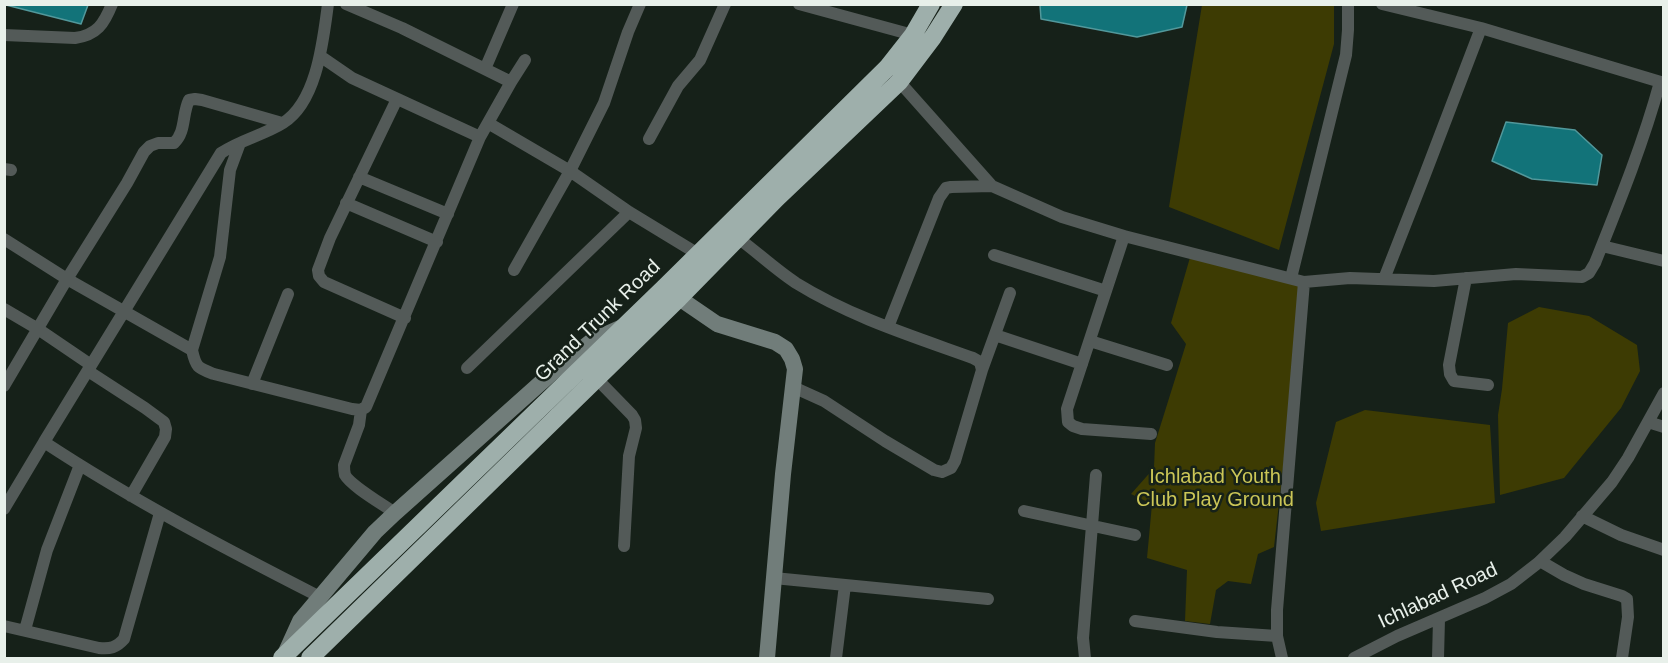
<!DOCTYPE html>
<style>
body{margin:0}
#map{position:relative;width:1668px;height:663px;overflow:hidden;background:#162119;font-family:Helvetica,sans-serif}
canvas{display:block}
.frame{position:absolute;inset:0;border:6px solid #e8f0ea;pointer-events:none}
</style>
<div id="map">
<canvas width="1668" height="663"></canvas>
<div class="frame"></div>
</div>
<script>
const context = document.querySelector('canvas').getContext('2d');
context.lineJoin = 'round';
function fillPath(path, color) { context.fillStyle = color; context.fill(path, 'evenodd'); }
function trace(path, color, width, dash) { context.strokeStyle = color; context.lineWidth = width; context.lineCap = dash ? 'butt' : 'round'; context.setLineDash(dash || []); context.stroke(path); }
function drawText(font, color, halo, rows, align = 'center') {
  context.font = font + ' Helvetica,sans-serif'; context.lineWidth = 5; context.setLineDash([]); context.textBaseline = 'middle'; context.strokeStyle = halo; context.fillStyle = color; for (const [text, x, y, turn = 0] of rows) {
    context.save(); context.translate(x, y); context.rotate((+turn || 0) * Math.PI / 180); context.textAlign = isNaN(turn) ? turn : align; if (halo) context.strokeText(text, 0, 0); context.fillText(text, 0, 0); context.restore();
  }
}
const green = new Path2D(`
 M1202,5H1334V44L1279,250L1169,207Z
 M1191,254L1304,282L1274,547L1258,554L1251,584L1228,581L1216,590L1210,624L1185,621L1187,570L1147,558L1152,504L1131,494L1154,468L1155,443L1186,344L1171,323Z
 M1539,307L1589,316L1637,345L1640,371L1621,408L1564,478L1500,495L1498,415L1502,389L1508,323Z
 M1365,410L1490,425L1495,503L1321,531L1316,503L1336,422Z`);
const water = new Path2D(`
 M6,5H88L81,24Z
 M1040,5V4L1187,5L1182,27L1137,37L1041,19Z
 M1506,122L1575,130L1602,155L1597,185L1532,179L1492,161Z`);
const street = new Path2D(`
 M346,4L402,28L511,82
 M799,4L913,35
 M1382,4L1481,28L1664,83
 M4,35L75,38C97,35 104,24 112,4
 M320,56L352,78L480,137
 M485,69L513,4
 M896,78L992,186L1062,217L1124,236L1304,282L1277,610V636L1282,658
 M397,99L330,238L318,270L319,276L324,282L405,318
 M488,123L570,171L629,212L698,254
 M649,139L678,86L700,60L725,4
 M240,143L230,170L220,257L192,350C196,368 198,368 214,374L352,409L361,410L366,407L480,137L511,82L525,60
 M4,169L11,170
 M359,177L448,214
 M346,203L437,242
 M1124,236L1067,409L1068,422L1073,426L1082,429L1151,434
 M738,238C757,252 776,270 796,283C851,317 912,336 973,358L980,362L982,370L955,461L951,468L942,472L934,470L885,441L824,401L793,387
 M4,239L67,279L192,350
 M1602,246L1664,261
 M994,255L1106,291
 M514,270L570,171L604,103L628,32L640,4
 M1291,278L1346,55L1348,30V4
 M1466,278L1449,365L1450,374L1454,381L1488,385
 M1384,279L1424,177L1481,28
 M1304,282L1350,278L1434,281L1516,274L1582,277L1589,273L1595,263C1619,203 1643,144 1660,82
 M4,309L38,329L91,365
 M888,327L939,198L946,188L951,187L992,186
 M995,335L1082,364
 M1090,341L1167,365
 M467,368L629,212
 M982,370L1010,293
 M88,371L145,408L164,422L166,429L165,437L131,496
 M596,378L632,415L635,420L636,428L629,456L624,546
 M252,384L288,294
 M4,386L67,279L127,183L144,152L150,146L158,143H174C186,132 182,114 189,100L195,99L202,100L282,123
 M361,410L359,425L344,465C344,470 344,471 345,475C351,486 384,505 395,513
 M1648,422L1664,427
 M44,442L221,153C240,140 264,135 283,123C317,102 323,41 328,4
 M4,509L44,442C132,500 226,549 320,597
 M1024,511L1135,535
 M1582,516L1621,535L1664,550
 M1540,561L1564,575L1584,584L1622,596L1627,599L1628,617L1622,658
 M774,578L988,599
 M1135,621L1217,632L1277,636
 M4,626L99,648C110,649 116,648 124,639L160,513
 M25,630L47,550L80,465
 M836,658L845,585
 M1085,658L1083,638L1096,475
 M1354,658L1397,636L1485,598L1511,584L1538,563L1565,537L1612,482L1628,458L1664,393
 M1438,658L1439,619`);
const secondary = new Path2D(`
 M679,298L717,324L775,342L786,349L792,359L795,369L783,474L767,658
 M285,654L300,621L375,532L395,513L554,371L593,340L620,328`);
const highway = new Path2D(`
 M282,658L664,288L887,68L913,35L931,4
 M310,658L679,298L777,198L899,82L933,37L954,4`);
const streetNames = [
 ["Grand Trunk Road",598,321,-44],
 ["Ichlabad Road",1438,596,-25]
];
const parkNames = [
 ["Ichlabad Youth",1215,477],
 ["Club Play Ground",1215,500]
];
fillPath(green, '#3d3b03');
fillPath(water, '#127379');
trace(water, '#52989b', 1.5);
trace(street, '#535a58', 12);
trace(secondary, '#717d7a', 16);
trace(highway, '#9eafab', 18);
drawText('20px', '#e8f0ea', '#162119', streetNames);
drawText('20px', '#cbc657', '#162119', parkNames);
</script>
